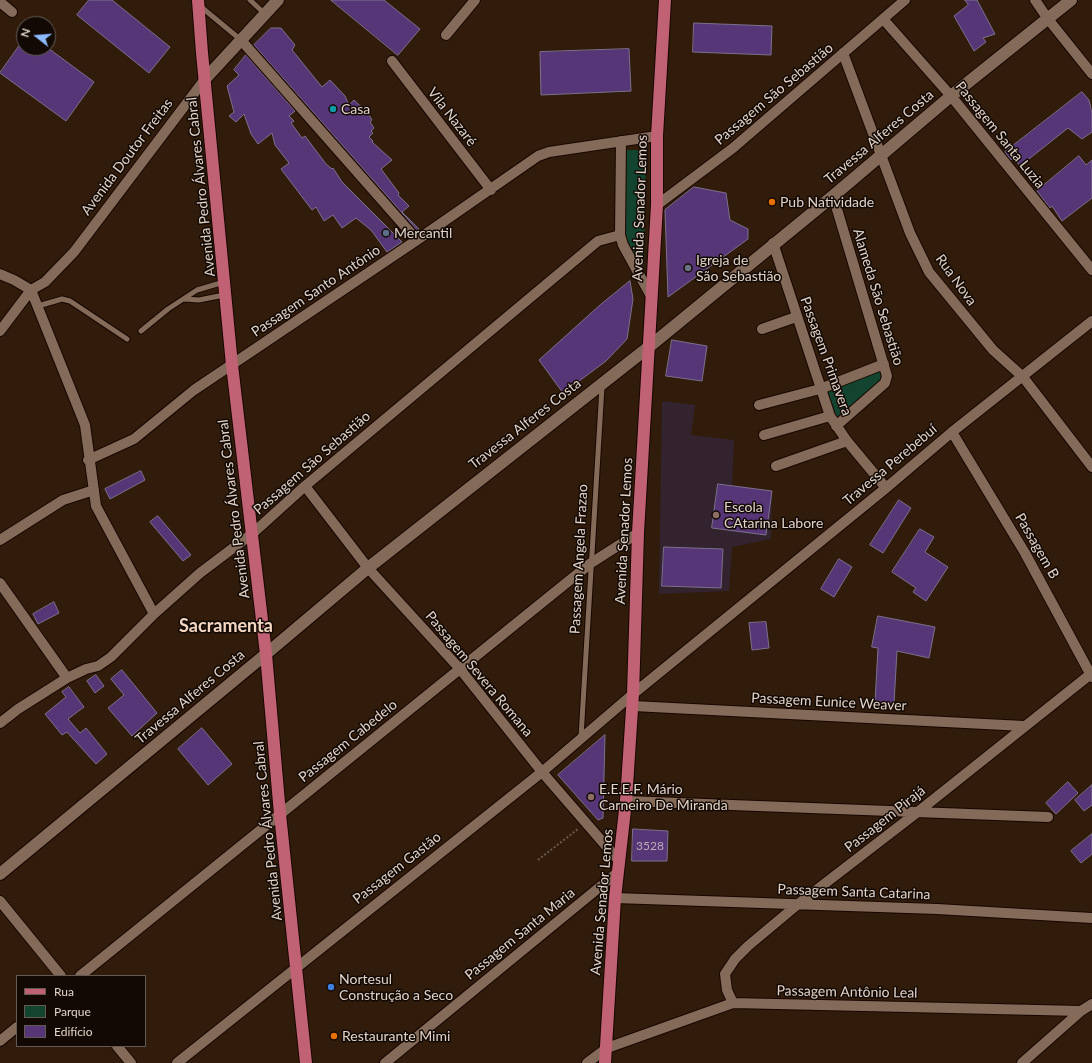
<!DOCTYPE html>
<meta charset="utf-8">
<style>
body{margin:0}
#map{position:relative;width:1092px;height:1063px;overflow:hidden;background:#311c0b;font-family:Lato,sans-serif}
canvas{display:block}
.legend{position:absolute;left:16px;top:975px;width:130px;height:72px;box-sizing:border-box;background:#120904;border:1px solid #655a53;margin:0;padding:5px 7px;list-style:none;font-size:12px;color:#e2d3c9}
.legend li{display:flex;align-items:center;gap:8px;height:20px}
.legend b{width:20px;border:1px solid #655a53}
.north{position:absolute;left:16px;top:16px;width:40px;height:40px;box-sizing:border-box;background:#120904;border:1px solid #655a53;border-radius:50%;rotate:287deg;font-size:11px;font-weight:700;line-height:16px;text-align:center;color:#e2d3c9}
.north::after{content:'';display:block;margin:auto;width:14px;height:18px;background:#8bb9fc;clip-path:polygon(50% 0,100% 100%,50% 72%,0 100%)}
</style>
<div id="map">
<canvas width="1092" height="1063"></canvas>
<ul class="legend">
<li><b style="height:5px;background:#c16174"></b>Rua</li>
<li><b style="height:11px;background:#13442f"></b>Parque</li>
<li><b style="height:11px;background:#573678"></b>Edifício</li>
</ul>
<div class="north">N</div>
</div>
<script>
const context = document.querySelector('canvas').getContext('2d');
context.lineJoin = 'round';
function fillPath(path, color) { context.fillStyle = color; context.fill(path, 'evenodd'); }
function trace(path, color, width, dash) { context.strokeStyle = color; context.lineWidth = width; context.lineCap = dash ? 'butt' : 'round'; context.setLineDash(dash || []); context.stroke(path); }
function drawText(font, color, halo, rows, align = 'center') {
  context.font = font + ' Lato,sans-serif'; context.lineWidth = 3; context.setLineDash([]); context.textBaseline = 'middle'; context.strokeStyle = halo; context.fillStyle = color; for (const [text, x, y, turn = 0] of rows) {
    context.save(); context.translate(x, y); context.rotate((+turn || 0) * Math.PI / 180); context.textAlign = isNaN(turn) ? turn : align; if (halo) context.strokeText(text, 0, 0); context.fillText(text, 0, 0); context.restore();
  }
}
const education = new Path2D(`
 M662,401L695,405L691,435L734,440L732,485L772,491L771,539L732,547L729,591L659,594Z`);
const green = new Path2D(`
 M625,150H646L644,266C639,261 632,255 629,250C618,229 624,175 625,150Z
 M882,366L880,382L839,417L833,416L824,391Z`);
const building = new Path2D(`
 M89,0H112L170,47L149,73L77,15Z
 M331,0H384L420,29L398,55Z
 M965,0H977L995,34L983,38L986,42L974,51L954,16L968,5Z
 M694,23L772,26L771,55L693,52Z
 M271,28H281L295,45L292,50L322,87L330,80L345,96L349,105L354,100L368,113L372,120L370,122L374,128L371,131L373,133L369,137L373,141L372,142L392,160L381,169L399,193L398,195L409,206L402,212L419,229L418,231L254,45Z
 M24,39V48H48L94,82L66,121L0,73Z
 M629,49L631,91L541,95L540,52Z
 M246,55L295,111L289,116L294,121L291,123L302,138L305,136L326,164L332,169L333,168L342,182L402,242L387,252L371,230L356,218L342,228L333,215L324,221L316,207L312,210L281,169L289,163L275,145L272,133L258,144L251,134L244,114L236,122L229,116L234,112L227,86L239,75L234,70Z
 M1082,92L1089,100L1092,113V132L1082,139L1068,128L1020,166L1014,158L1011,160L1005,152Z
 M1079,156L1086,165L1092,160V198L1062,221L1052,206L1050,208L1037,191Z
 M694,187L726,193L730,220L748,229V239L668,297L665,210Z
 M630,281L633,299L627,339L606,361L563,393L539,360L600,305Z
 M672,340L707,346L702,381L666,376Z
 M141,471L145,480L110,499L105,489Z
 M718,484L772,491L766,535L712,528Z
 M899,500L911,508L883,553L870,545Z
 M158,516L191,555L183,561L150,522Z
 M920,529L934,537L925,552L948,567L926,601L913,592L916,588L892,572Z
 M664,547L723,549L721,588L662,586Z
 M839,559L852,567L834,597L821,589Z
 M54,602L59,613L38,624L33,614Z
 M878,616L935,627L929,658L897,651L894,703L875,702L878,648L872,647Z
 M766,622L769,648L752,650L749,623Z
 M122,670L157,713L132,736L108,708L124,695L111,679Z
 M96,675L104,686L95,693L87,681Z
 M69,687L84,707L68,719L80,733L86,728L107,754L96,764L67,732L62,735L45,714L66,697L62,692Z
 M202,728L232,764L208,785L178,749Z
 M605,735L603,818L598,820L558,775Z
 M1068,782L1078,793L1056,814L1046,803Z
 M1092,785V805L1084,811L1075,800Z
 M633,829L668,831L667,861H632Z
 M1092,834V854L1081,863L1071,851Z`);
const path = new Path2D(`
 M538,860L578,829`);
const lane = new Path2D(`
 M250,0L265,14
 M200,6L241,40
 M184,299L199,300L224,295
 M38,306L62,299L70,301L127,339
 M141,331L168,309L197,290L224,282
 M581,737L602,387`);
const street = new Path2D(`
 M1035,0L1048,19L1092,74
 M0,2L12,12
 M884,20L951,96L1092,270
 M446,35L475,0
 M241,40L417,240
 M843,53L910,233L929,272L993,350L1023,377L1092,467
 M392,61L491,190
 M621,141L620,235L623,245L651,296
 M833,196L887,376L885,383L836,426
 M657,205L733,148L905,0
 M773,243L830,416L847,441L886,488
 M0,274L14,280L31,290L85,425L96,506L154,614
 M762,329L796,317
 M0,331L31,290L45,282L74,252L205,79
 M759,405L820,389L884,364
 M952,432L1025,553L1092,677
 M764,435L830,416
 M88,460L134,439L194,390L417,240L538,156L549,152L657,136
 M776,466L847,441
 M305,486L368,568L460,669L542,772L619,861
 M0,540L63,500L94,490
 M0,583L67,678
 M633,706L1024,726
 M0,723L18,709L67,678L86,669L98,666L111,657L154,614L200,573L253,533L305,486L598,241L620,235
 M626,801L1048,817
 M615,898L937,909L1092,918
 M0,901L61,976
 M80,976L591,563L638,533
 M733,1003L727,990L725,974L735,959L748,946L797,905L919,811L1092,673
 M0,1041L17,1027
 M117,1046L131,1063
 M177,1063L542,772L633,694L886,488L952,432L1092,321
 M385,1063L618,872
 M587,1063L607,1048L733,1003L1081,1011L1092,1004
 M1022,1063L1081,1011`);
const secondary = new Path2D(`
 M205,79L278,0
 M0,874L266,654L368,568L650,346L833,196L951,96L1071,0`);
const primary = new Path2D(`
 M198,0L202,53L232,365L266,654L280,814L306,1063
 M605,1063L615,898L626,801L633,694L638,533L657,205V136L665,0`);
const markers = [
 [333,109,4,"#0f9aa8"],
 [772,202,4,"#e8710a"],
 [386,233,4,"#5c6f8a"],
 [688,268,4,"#6b7280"],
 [716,515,4,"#8d6e63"],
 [591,797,4,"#8d6e63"],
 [331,987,4,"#3f7fe0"],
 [334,1036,4,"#e8710a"]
];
const numberNames = [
 ["3528",650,846]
];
const streetNames = [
 ["Passagem São Sebastião",774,94,-40],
 ["Vila Nazaré",452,117,52],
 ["Passagem Santa Luzia",1000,135,51],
 ["Travessa Alferes Costa",879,137,-40],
 ["Avenida Doutor Freitas",127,157,-53],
 ["Avenida Pedro Álvares Cabral",201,187,-96],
 ["Avenida Senador Lemos",640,208,-88],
 ["Rua Nova",956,280,54],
 ["Passagem Santo Antônio",316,291,-34],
 ["Alameda São Sebastião",878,297,73],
 ["Passagem Primavera",826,356,70],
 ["Travessa Alferes Costa",525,424,-38],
 ["Passagem São Sebastião",312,463,-41],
 ["Travessa Perebebuí",890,465,-40],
 ["Avenida Pedro Álvares Cabral",234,509,-97],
 ["Avenida Senador Lemos",624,531,-87],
 ["Passagem B",1037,546,60],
 ["Passagem Angela Frazao",579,559,-87],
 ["Passagem Severa Romana",479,674,50],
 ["Travessa Alferes Costa",190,697,-40],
 ["Passagem Eunice Weaver",829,702,3],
 ["Passagem Cabedelo",348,741,-39],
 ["Passagem Pirajá",885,819,-38],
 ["Avenida Pedro Álvares Cabral",268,831,-96],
 ["Passagem Gastão",397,868,-38],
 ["Passagem Santa Catarina",854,892,2],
 ["Avenida Senador Lemos",602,902,-85],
 ["Passagem Santa Maria",520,934,-39],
 ["Passagem Antônio Leal",847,992,1]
];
const poiNames = [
 ["Casa",341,109],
 ["Pub Natividade",780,202],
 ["Mercantil",394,233],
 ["Igreja de",696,260],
 ["São Sebastião",696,276],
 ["Escola",724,507],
 ["CAtarina Labore",724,523],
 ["E.E.E.F. Mário",599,789],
 ["Carneiro De Miranda",599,805],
 ["Nortesul",339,979],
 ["Construção a Seco",339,995],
 ["Restaurante Mimi",342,1036]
];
const districtNames = [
 ["Sacramenta",226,626]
];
fillPath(education, '#32232e');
fillPath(green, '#13442f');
fillPath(building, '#573678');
trace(building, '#7c708b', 1);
trace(lane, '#180600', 7);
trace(street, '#180600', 12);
trace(secondary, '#180600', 14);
trace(primary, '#180600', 14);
trace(path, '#6c594a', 2, [2, 2]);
trace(lane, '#846a58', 5);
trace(street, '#846a58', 10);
trace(secondary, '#846a58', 12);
trace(primary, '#c16174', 12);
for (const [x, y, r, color] of markers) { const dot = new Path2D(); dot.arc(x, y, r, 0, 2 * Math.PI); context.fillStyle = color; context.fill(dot); trace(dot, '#120904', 1.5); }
drawText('12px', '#bfacb5', null, numberNames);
drawText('14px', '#e2d3c9', '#120904', streetNames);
drawText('14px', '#e2d3c9', '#120904', poiNames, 'left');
drawText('bold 18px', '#f4d7c2', '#120904', districtNames);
</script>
